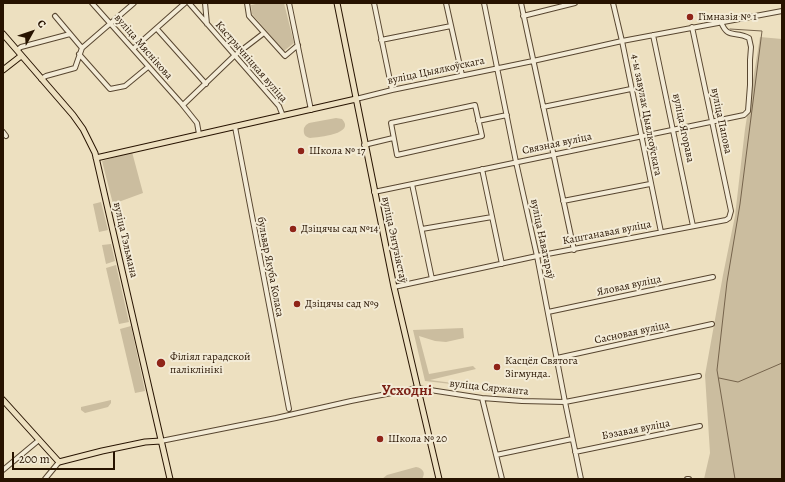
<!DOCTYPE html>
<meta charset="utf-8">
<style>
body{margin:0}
#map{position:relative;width:785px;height:482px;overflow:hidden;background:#ede0c0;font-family:Alegreya,serif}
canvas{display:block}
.frame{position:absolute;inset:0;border:4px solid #271300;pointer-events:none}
.north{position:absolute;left:12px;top:12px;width:40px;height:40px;-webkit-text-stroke:3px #f3ebd6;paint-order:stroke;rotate:50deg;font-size:11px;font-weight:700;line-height:16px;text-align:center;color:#271300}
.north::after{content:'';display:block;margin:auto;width:14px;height:18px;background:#271300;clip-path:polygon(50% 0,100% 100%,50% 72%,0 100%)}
.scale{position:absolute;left:12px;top:452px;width:103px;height:18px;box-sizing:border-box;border:2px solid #271300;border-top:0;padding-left:5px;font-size:12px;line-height:14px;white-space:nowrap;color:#271300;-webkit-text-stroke:3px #f3ebd6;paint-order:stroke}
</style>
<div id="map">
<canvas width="785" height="482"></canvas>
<div class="frame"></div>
<div class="north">С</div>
<div class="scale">200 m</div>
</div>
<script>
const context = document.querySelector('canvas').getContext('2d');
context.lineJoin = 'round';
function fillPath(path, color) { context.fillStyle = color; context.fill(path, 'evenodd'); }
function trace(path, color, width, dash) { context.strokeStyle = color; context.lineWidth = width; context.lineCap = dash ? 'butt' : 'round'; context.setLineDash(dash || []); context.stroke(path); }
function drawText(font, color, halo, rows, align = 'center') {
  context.font = font + ' Alegreya,serif'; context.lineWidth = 4; context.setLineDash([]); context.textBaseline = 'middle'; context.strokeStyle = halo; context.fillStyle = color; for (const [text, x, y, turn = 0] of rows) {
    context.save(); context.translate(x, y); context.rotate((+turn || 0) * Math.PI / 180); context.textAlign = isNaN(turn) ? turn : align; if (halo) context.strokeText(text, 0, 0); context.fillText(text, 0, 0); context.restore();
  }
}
const green = new Path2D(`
 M261,3H284L294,43L284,51L252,14L251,5Z
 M760,37L782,39V479H704L710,453L705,375L723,275L735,216L745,129Z
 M336,118L342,119C356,134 319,137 310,138C305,137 303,134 304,128L306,125L309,123Z
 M132,152L143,193L113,204L102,161Z
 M101,202L108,230L99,232L93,204Z
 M111,244L115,261L106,264L102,245Z
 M116,265L129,322L119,324L106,268Z
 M131,326L145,391L135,393L120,329Z
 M463,328L464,338L446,342L435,341L419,336L429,374L473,366L476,369L430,380L521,392L425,381L413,330Z
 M111,400V403L108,407L85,413L81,410V407Z
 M416,467C423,468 426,473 422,479H382L387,475Z`);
const stream = new Path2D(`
 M730,29L762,31L740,204L727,282L717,370L735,479
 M719,378L738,382L782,363`);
const minor = new Path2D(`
 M92,3L181,103L197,123L199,134
 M189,3L279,106L283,116
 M205,3L207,24
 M247,3L249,16L285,56L298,45
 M289,3L311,110
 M374,3L392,90
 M446,3L462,75
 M484,3L516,162L537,256L565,402L581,479
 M521,3L574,250
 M613,3L622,41L661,232
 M55,16L82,48
 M523,16L575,3
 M157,29L206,84
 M653,35L693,226
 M381,40L451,26
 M133,49L185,3
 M17,50L21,47L70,34
 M79,54L110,89L125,86L148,67
 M41,79L46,76L75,68L82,48L134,3
 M356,99L392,90L533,61L622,41L782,11
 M183,105L234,56L264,33
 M475,105L482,136L397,155L391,123Z
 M543,107L631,89
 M478,121L507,115
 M235,127L289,409
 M3,132L6,136
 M364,145L393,138
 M482,169L502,264
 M412,184L432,279
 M374,192L744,115L748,111L750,85V60L751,47L749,38C735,30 728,40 721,22
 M563,201L650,184
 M422,229L492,217
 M394,287L537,256L726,220L729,218L731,211L692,27
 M548,312L713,277
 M557,358L712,324
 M482,398L502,479
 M161,441L276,418L351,401L417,388L482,398L522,401L565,402L699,376
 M575,452L700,426
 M496,455L572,439
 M3,470L39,440
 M45,479L59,462
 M687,479H689`);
const major = new Path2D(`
 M337,3L394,287L439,479
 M3,34L73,115L83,129L95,153L170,479
 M3,70L21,56
 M96,158L356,99
 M3,400L59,462L102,451L145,442L161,441`);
const markers = [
 [690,17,4,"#8f2418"],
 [301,151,4,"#8f2418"],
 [293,229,4,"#8f2418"],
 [297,304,4,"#8f2418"],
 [161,363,5,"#8f2418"],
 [497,367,4,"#8f2418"],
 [380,439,4,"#8f2418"]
];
const poiNames = [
 ["Гімназія № 1",698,17],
 ["Школа № 17",309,151],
 ["Дзіцячы сад №14",301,229],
 ["Дзіцячы сад №9",305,304],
 ["Філіял гарадской",170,357],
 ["паліклінікі",170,370],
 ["Касцёл Святога",505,361],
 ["Зігмунда.",505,374],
 ["Школа № 20",388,439]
];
const streetNames = [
 ["вуліца Мяснікова",143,47,49],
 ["Кастрычніцкая вуліца",251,62,49],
 ["вуліца Цыялкоўскага",436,71,-12],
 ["4-ы завулак Цыялкоўскага",646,115,79],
 ["вуліца Папова",721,121,78],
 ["вуліца Ягорава",683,128,78],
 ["Связная вуліца",557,144,-12],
 ["Каштанавая вуліца",607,233,-11],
 ["вуліца Наватараў",542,239,78],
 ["вуліца Тэльмана",125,240,77],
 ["вуліца Энтузіястаў",394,240,78],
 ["бульвар Якуба Коласа",270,267,79],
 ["Яловая вуліца",629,286,-12],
 ["Сасновая вуліца",632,333,-12],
 ["вуліца Сяржанта",489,388,6],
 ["Бэзавая вуліца",636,430,-11]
];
const districtNames = [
 ["Усходні",407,391]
];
fillPath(green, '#cbbd9f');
trace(stream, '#76644c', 1);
trace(minor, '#584630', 6);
trace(major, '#271300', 7);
trace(minor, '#f3ebd6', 4);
trace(major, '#ede0c0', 5);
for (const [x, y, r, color] of markers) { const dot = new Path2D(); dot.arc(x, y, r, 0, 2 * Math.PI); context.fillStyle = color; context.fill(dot); trace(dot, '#f3ebd6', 1.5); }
drawText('11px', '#271300', '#f3ebd6', poiNames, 'left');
drawText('11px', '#271300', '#f3ebd6', streetNames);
drawText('bold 15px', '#7a1f14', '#f3ebd6', districtNames);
</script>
